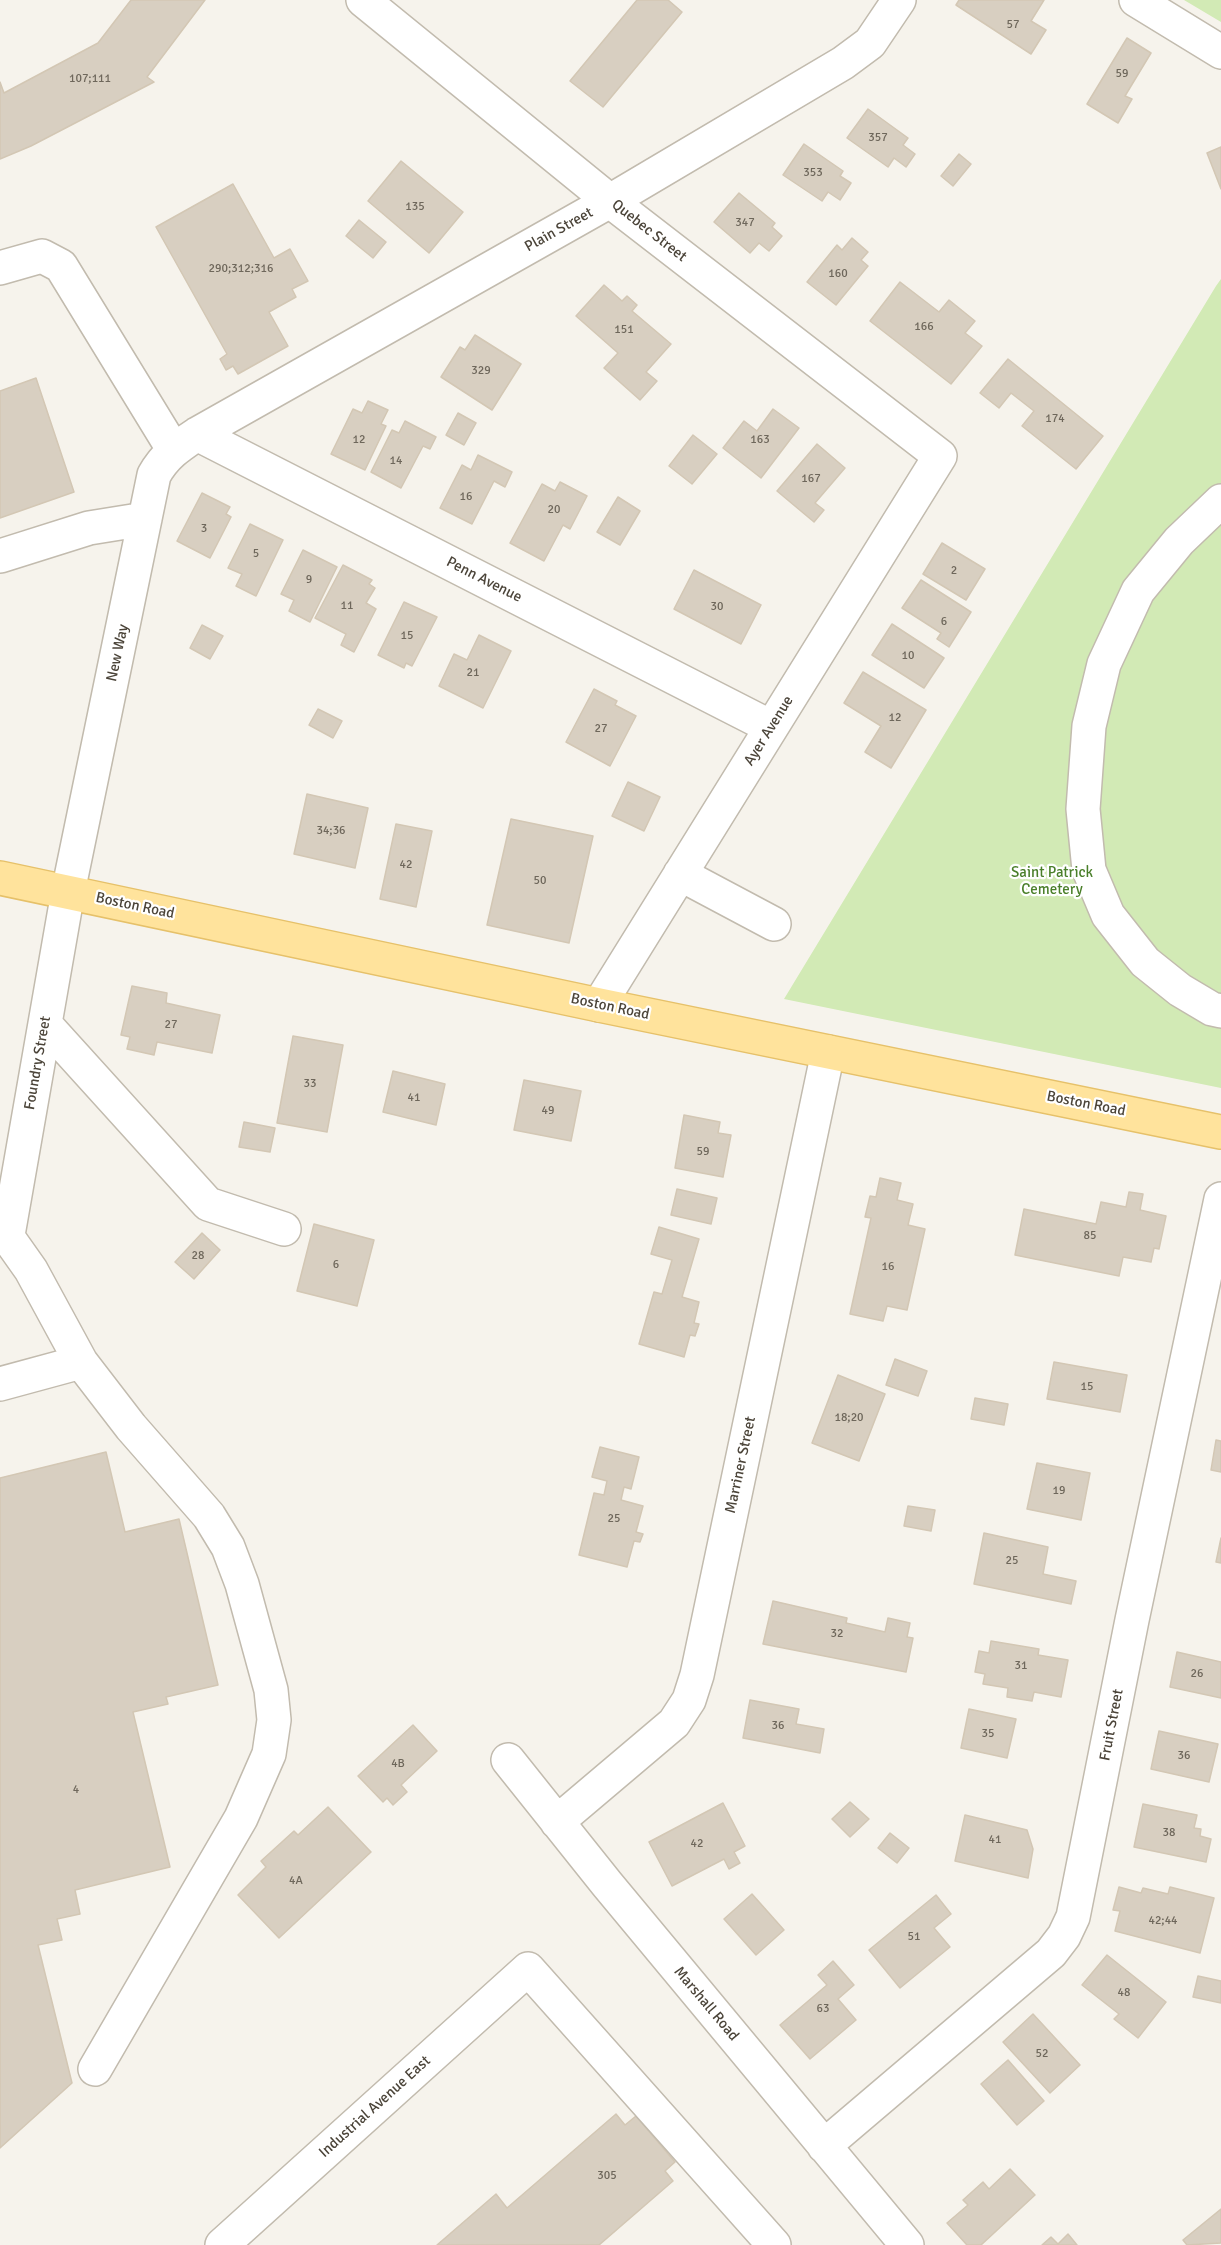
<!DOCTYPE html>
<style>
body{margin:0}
canvas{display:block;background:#f6f3ec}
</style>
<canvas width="1221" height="2245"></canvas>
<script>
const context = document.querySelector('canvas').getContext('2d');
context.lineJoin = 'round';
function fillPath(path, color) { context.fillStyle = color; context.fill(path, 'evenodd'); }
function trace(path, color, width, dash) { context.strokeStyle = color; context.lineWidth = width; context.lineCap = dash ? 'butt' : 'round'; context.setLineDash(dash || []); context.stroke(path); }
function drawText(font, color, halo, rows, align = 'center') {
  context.font = font + ' Signika,sans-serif'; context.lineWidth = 4.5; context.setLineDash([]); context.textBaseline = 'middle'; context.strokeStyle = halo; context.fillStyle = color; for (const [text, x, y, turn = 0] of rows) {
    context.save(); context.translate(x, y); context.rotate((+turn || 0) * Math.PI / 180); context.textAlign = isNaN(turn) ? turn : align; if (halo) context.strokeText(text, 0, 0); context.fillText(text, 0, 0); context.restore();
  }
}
const green = new Path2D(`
 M1184,0H1221V22Z
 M1221,279V1088L784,999L1216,286Z`);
const building = new Path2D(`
 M131,0H205L147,77L154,82L31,146L0,159V82L4,93L98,43Z
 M637,0H668L682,12L603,107L570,81Z
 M959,0H1044L1031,21L1046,30L1031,54L956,5Z
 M1127,38L1151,53L1125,96L1132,99L1118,123L1087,104Z
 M868,109L908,138L903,145L915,154L906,167L894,158L888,167L847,138Z
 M804,144L843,171L840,176L851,183L840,200L828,192L822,201L783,175Z
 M1221,147V189L1207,153Z
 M959,154L971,164L953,186L941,176Z
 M401,161L463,212L429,253L368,201Z
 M233,184L274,258L290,249L308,281L292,289L296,297L269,312L288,346L238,374L233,366L226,370L220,359L227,354L156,227Z
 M739,193L775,223L772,227L782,236L769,251L759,243L750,253L714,222Z
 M359,220L386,242L373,258L346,236Z
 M852,238L868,252L861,260L868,266L836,305L807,282L837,245L842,250Z
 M900,282L939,312L949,300L975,321L965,333L982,346L951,384L870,321Z
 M604,285L622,301L627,296L637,305L632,311L671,344L646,372L657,381L640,400L604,368L618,353L576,316Z
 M475,335L521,364L492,410L441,377L460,347L465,350Z
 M1008,359L1103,436L1076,469L1022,426L1034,411L1011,393L999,408L980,393Z
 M36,378L74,492L0,518V391Z
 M368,401L388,410L381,424L386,426L365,470L331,454L353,409L362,413Z
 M773,409L799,428L761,478L723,448L744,421L757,431Z
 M458,413L476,423L464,445L446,435Z
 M405,421L436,437L430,449L423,446L401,488L371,472L392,430L399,433Z
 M693,435L717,454L692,484L669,466Z
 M817,444L845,468L815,503L824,510L814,522L777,491Z
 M478,455L512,472L505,487L494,481L472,524L440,508L462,465L471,470Z
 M560,482L587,496L570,529L563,525L544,561L510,543L542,484L555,491Z
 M202,493L230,507L226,514L231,517L210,558L177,541Z
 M618,497L640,511L620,545L597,532Z
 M250,524L283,540L256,596L236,586L242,574L228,568Z
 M942,543L985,569L966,600L923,574Z
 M303,550L337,567L310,622L289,611L294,600L281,594Z
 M343,565L372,580L369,584L375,588L366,603L376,609L354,652L341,645L346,634L315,618Z
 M694,570L761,605L741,644L674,609Z
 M921,580L971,612L949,647L937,639L941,633L902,608Z
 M404,602L437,617L412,666L406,663L404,668L378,655Z
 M892,624L944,658L924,688L872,655Z
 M202,625L223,636L210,659L190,648Z
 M479,635L511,651L483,708L439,686L454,654L467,660Z
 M863,672L926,710L891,768L865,752L881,726L844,703Z
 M594,689L617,701L615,705L636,716L610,766L566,742Z
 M318,709L342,721L333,738L309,725Z
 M628,782L660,797L644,831L612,816Z
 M307,794L368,808L355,868L294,854Z
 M511,819L593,836L569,943L487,925Z
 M396,824L432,831L416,907L380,899Z
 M132,986L167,993L166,1003L220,1015L212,1053L157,1042L154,1055L127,1049L130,1037L121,1035Z
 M293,1036L343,1045L327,1132L277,1123Z
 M393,1071L445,1084L436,1125L383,1112Z
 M524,1080L581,1091L571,1141L514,1130Z
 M684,1115L720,1122L718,1133L731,1135L723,1177L675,1168Z
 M244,1122L275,1128L270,1152L239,1147Z
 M880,1178L901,1183L897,1200L913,1204L908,1225L925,1229L907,1310L887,1306L883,1321L850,1314L871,1218L865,1217L870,1196L876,1197Z
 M677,1189L717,1198L711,1224L671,1215Z
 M1129,1192L1143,1194L1140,1210L1166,1216L1159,1249L1154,1248L1151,1262L1123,1257L1119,1276L1015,1255L1024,1209L1096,1224L1101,1202L1126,1207Z
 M314,1224L374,1240L357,1306L297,1291Z
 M659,1227L699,1239L682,1297L699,1302L694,1323L699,1324L695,1336L690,1335L684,1357L639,1344L654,1292L662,1294L672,1260L651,1254Z
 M202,1233L220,1250L194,1279L175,1262Z
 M895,1359L927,1371L918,1396L886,1385Z
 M1054,1362L1127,1375L1120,1412L1047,1399Z
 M838,1375L885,1394L859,1461L812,1443Z
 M975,1398L1008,1404L1004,1425L971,1419Z
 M1216,1440L1221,1441V1472L1211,1470Z
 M600,1447L639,1457L631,1489L624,1487L621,1500L643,1506L636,1532L643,1534L640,1542L634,1541L627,1567L579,1555L594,1493L604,1495L607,1481L592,1477Z
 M106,1452L125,1532L179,1519L218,1685L166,1697L168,1704L133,1712L170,1867L75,1890L80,1914L57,1919L62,1940L38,1945L72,2083L0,2148V1478Z
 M1037,1463L1090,1473L1081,1520L1027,1509Z
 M908,1506L935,1510L931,1531L904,1526Z
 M984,1533L1048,1547L1043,1574L1076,1581L1071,1604L974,1584Z
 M1221,1538V1563L1216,1562Z
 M773,1601L847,1618L846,1623L885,1632L888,1618L910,1623L907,1637L913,1638L906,1672L763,1644Z
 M991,1641L1039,1649L1038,1655L1068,1660L1061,1697L1034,1692L1032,1701L1007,1697L1008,1688L983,1684L985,1674L975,1672L979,1651L989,1653Z
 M1177,1652L1221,1662V1698L1170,1687Z
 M750,1700L799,1709L796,1724L824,1729L820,1753L743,1738Z
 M969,1709L1016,1719L1007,1758L961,1748Z
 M413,1725L437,1751L401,1785L407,1792L393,1805L387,1798L383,1802L358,1776Z
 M1159,1731L1218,1744L1209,1782L1151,1769Z
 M850,1802L869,1819L850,1837L832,1819Z
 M723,1803L745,1846L734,1852L740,1863L729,1869L724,1859L672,1886L649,1842Z
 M1143,1804L1197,1815L1194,1828L1201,1829L1200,1836L1211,1839L1206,1862L1134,1847Z
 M328,1807L371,1852L279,1938L238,1895L266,1867L261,1861L294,1831L298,1835Z
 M965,1815L1027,1830L1033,1849L1028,1878L955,1861Z
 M890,1833L909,1848L897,1863L878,1848Z
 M1119,1887L1141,1893L1143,1888L1168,1894L1170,1887L1214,1898L1200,1953L1115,1931L1120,1911L1113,1910Z
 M752,1894L784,1930L756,1955L724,1919Z
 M936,1895L951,1914L934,1928L950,1947L900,1988L869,1950Z
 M1107,1955L1166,2002L1138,2038L1114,2019L1119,2014L1082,1985Z
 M833,1961L854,1985L838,1999L856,2020L810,2059L780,2025L827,1985L818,1975Z
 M1198,1976L1221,1981V2003L1193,1997Z
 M1033,2014L1080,2065L1050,2093L1003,2042Z
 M1008,2060L1044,2101L1017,2125L981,2084Z
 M616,2114L625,2125L636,2116L675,2162L665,2171L673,2181L599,2245H437L496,2194L507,2208Z
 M1010,2169L1035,2195L981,2245H967L947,2223L968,2205L963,2200L983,2182L989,2189Z
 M1221,2209V2243L1187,2245L1183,2240Z
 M1068,2234L1077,2245H1042L1051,2237L1058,2244Z`);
const minor = new Path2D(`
 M363,0L610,201L940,456L599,1005
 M1136,0L1221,52
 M0,268L42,256L61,266L173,449
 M197,434L771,727
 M1221,501L1179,541L1138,591L1104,664L1089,726L1083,809L1089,870L1108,915L1145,962L1180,990L1212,1009L1221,1011
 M0,556L89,528L145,519
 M680,874L774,924
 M45,1024L208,1204L284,1229
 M0,1226L31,1270L81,1362L131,1427L209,1516L228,1547L242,1584L271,1690L274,1720L269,1754L241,1818L95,2069
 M8,1235L68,892L154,475C165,455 179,446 197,434L610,201L843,63L870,43L899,0
 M0,1384L81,1362
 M508,1760L607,1884L907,2245
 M557,1822L674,1723L689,1700L697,1675L828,1052
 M824,2146L1051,1953L1064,1936L1073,1917L1132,1620L1221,1199
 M222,2245L528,1969L774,2245`);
const major = new Path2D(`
 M0,878L599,1005L1221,1132`);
const numberNames = [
 ["57",1013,25],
 ["59",1122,74],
 ["107;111",90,79],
 ["357",878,138],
 ["353",813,173],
 ["135",415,207],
 ["347",745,223],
 ["290;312;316",241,269],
 ["160",838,274],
 ["166",924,327],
 ["151",624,330],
 ["329",481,371],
 ["174",1055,419],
 ["12",359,440],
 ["163",760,440],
 ["14",396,461],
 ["167",811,479],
 ["16",466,497],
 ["20",554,510],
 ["3",204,529],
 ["5",256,554],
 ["2",954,571],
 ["9",309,580],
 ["11",347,606],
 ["30",717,607],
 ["6",944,622],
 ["15",407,636],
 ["10",908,656],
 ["21",473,673],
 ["12",895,718],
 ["27",601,729],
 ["34;36",331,831],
 ["42",406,865],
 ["50",540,881],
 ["27",171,1025],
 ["33",310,1084],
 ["41",414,1098],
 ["49",548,1111],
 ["59",703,1152],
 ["85",1090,1236],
 ["28",198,1256],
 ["6",336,1265],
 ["16",888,1267],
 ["15",1087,1387],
 ["18;20",849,1418],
 ["19",1059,1491],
 ["25",614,1519],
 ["25",1012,1561],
 ["32",837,1634],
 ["31",1021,1666],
 ["26",1197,1674],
 ["36",778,1726],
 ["35",988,1734],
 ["36",1184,1756],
 ["4B",398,1764],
 ["4",76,1790],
 ["38",1169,1833],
 ["41",995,1840],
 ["42",697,1844],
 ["4A",296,1881],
 ["42;44",1163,1921],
 ["51",914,1937],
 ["48",1124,1993],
 ["63",823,2009],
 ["52",1042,2054],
 ["305",607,2176]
];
const streetNames = [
 ["Plain Street",559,230,-29],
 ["Quebec Street",649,231,38],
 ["Penn Avenue",484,580,27],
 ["New Way",118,653,-78],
 ["Ayer Avenue",769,731,-58],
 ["Boston Road",135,906,12],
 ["Boston Road",610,1007,12],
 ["Foundry Street",38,1063,-80],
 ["Boston Road",1086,1104,11],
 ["Marriner Street",741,1465,-78],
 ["Fruit Street",1112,1725,-79],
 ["Marshall Road",706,2004,50],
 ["Industrial Avenue East",375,2107,-42]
];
const parkNames = [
 ["Saint Patrick",1052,873],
 ["Cemetery",1052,890]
];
fillPath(green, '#d2eab5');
fillPath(building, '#d8cfc1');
trace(building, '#d3c7b4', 1.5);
trace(minor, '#c2bbae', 36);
trace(major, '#e6c16a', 36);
trace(minor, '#fff', 33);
trace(major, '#ffe39c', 33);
drawText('12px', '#6e675b', null, numberNames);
drawText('15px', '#4b4439', '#fff', streetNames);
drawText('15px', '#4a7f2a', '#fff', parkNames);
</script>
